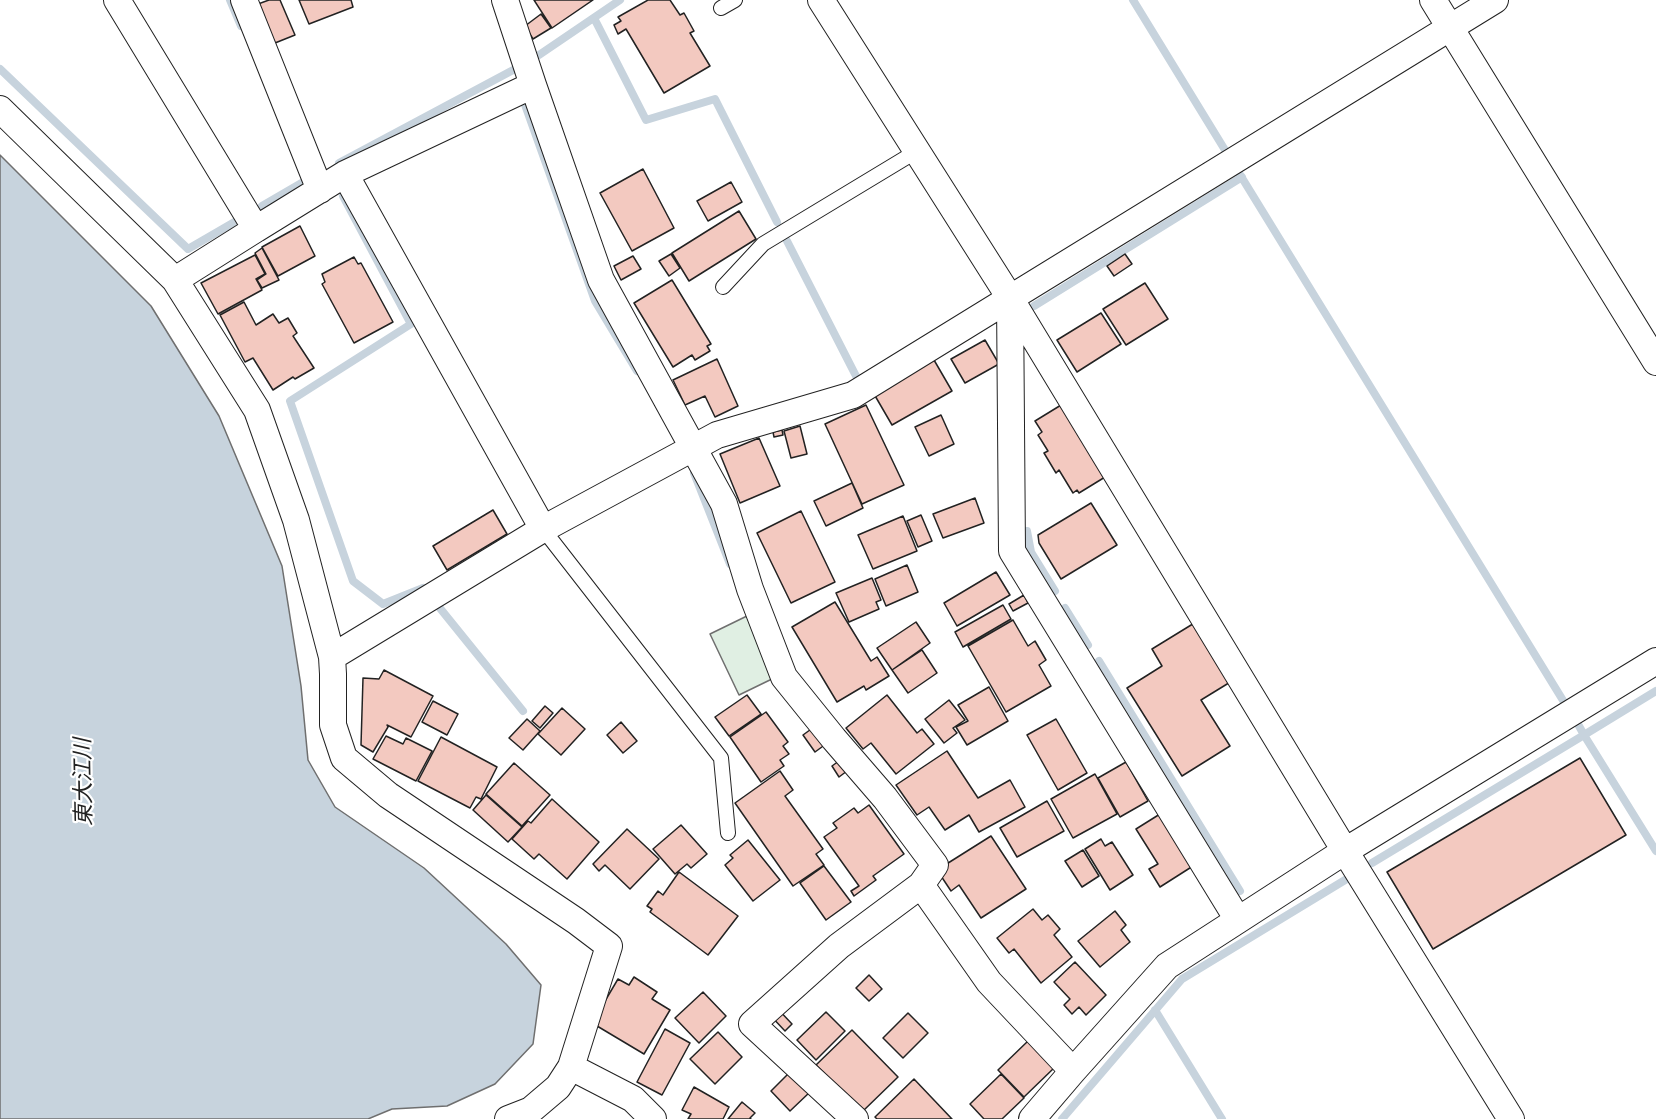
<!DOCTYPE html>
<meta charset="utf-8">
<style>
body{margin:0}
canvas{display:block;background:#fff}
</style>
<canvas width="1656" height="1119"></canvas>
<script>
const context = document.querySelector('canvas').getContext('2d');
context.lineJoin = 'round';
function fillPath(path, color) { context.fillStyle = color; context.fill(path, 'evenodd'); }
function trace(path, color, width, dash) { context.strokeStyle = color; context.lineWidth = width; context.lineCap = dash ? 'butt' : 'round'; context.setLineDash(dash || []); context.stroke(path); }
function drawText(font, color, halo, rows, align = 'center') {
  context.font = font + ' Spectral,"Noto Sans JP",serif'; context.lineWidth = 4.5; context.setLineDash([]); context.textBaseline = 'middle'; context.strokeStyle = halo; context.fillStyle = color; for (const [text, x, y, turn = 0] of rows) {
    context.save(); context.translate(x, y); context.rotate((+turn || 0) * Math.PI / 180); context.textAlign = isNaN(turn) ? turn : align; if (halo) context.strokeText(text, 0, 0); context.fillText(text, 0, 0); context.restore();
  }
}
const green = new Path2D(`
 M749,615L774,678L739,695L710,634Z`);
const water = new Path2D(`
 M0,155L151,306L219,416L282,566L301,686L308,760L335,807L424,868L506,944L541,985L533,1044L495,1084L447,1106L392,1109L368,1119H0Z`);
const stream = new Path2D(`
 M230,0L241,26
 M1133,0L1225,150
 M594,18L646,120L715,99L777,222
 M539,55L620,0
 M0,69L188,249L238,220
 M524,102L595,301L637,371
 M339,163L515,69
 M1239,173L1564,702
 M343,196L411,324L290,401L353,581L383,604L423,588
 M262,206L305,181
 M787,241L856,376
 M1034,306L1242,177
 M694,473L730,564
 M1027,531L1031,552L1055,591
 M439,607L523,711
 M1065,608L1088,645
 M1099,661L1240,891
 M1579,726L1584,735L1656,691
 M1372,863L1584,735L1656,851
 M1155,1010L1222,1119
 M1062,1119L1182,979L1350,877`);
const building = new Path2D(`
 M269,0H280L295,35L275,43L258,4Z
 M299,0H351L353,7L309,24Z
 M534,0H593L552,28Z
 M648,0H670L680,15L684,13L694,31L690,33L710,66L664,93L626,29L618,34L614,25L621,21L618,17Z
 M541,14L551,28L533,39L525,26Z
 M643,169L674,228L632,251L600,193Z
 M731,182L742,202L708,221L697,201Z
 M739,211L756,239L689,281L672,253Z
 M300,226L315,256L278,276L262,247Z
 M262,248L279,280L262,288L257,280L266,274L255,253Z
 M671,254L680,268L669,276L659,261Z
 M1125,254L1132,264L1114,276L1107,266Z
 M255,255L265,274L256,279L262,290L218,314L201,283Z
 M633,256L641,269L621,280L614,266Z
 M354,257L358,264L361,263L393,322L354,343L322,284L325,282L322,274Z
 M672,280L711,344L707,346L710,351L695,360L692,355L673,367L634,303Z
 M1145,283L1168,319L1126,345L1103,309Z
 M244,302L256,325L273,314L279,323L288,318L297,333L293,336L314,368L295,379L293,377L273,390L253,358L245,362L220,315Z
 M1101,313L1121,344L1077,372L1057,340Z
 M985,340L999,364L965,383L951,359Z
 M717,359L738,406L715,417L705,396L685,405L673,380Z
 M934,360L952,391L892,425L874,394Z
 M1066,402L1110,474L1079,493L1077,490L1073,493L1059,470L1056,473L1044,453L1048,451L1038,435L1042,432L1035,421Z
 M866,405L904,485L862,504L825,424Z
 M941,415L954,444L929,456L915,427Z
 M800,426L807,454L791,458L784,431Z
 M782,430L783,435L774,437L773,432Z
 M759,438L780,486L740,503L720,454Z
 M852,483L863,508L826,526L814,501Z
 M975,498L984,523L943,538L933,514Z
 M1091,503L1117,545L1061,579L1039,543L1038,535Z
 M493,510L507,534L447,570L433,546Z
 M801,511L835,582L791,603L757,533Z
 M921,515L932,541L918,547L907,521Z
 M903,516L917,551L873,569L858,535Z
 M907,565L918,592L886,606L875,579Z
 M996,572L1010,595L957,626L944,603Z
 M872,578L881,600L876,602L879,609L849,622L836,593Z
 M1024,595L1028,603L1013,611L1009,604Z
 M835,602L871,661L877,657L889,676L866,690L864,686L837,702L792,627Z
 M1003,605L1011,619L963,647L955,632Z
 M1013,620L1028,646L1035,641L1046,660L1039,665L1051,686L1006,712L968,646Z
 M916,622L930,643L892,670L877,648Z
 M1196,622L1232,681L1201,700L1230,746L1182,776L1127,688L1162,666L1152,649Z
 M922,650L937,673L908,693L892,670Z
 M384,670L433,696L411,737L387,725L388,727L373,752L361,745L363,678L379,679Z
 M989,687L1008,721L967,745L956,727L968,721L958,705Z
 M747,695L761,714L729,736L715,717Z
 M887,695L917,733L922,729L934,744L896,774L871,743L863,749L846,728Z
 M949,700L965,720L953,728L957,733L944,743L925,719Z
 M433,701L458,714L447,735L422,722Z
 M545,706L553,713L540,728L532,721Z
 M562,708L585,729L561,755L538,734Z
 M766,712L788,742L783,746L789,754L780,760L784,766L761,782L730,737Z
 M527,719L540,731L523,750L509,738Z
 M1056,719L1087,773L1058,790L1027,735Z
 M621,722L637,741L623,753L607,735Z
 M814,727L826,744L815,752L803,735Z
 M386,736L403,744L406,738L432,751L416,781L373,759Z
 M441,737L497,767L481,799L476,797L470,808L418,781Z
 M947,751L978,798L1010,780L1025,807L979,832L969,815L945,830L929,807L917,815L896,785Z
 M843,758L851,768L839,777L832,766Z
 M1580,758L1626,835L1433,949L1387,872Z
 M1126,762L1148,801L1120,817L1098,778Z
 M514,763L550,795L522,826L486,794Z
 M780,771L793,790L785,796L823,849L816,854L824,865L793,886L735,803Z
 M1095,774L1117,814L1073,838L1051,799Z
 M486,795L522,827L508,842L473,810Z
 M552,799L599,842L567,879L539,854L534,859L512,839L528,821L531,823Z
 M1047,801L1064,831L1017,857L1000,828Z
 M869,805L904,854L873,876L876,880L854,896L851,891L859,886L824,837L837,828L833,823L854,808L858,813Z
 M1160,814L1193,866L1160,887L1149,869L1158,864L1136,829Z
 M681,825L707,854L691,868L687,864L675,874L653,849Z
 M627,829L659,859L630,889L605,865L599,871L593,864Z
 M991,836L1026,889L981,918L959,885L951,891L937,870Z
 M1101,839L1105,846L1112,842L1133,875L1110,890L1085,849Z
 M748,840L780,880L753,901L725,865L733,858L730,855Z
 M1083,850L1099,876L1082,887L1065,861Z
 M824,866L851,902L826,920L800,883Z
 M679,872L738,916L708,955L650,912L652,909L647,906L658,891L663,895Z
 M1033,909L1042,920L1048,915L1060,929L1054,935L1072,957L1041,983L1014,949L1009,953L997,938Z
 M1115,911L1126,925L1121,930L1130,942L1100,967L1078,941Z
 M1075,962L1106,995L1086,1015L1079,1007L1072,1014L1064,1005L1070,999L1054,982Z
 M869,975L882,989L869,1001L856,988Z
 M634,977L657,992L652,999L670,1010L644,1054L592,1023L618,979L629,985Z
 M703,992L726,1016L699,1043L675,1018Z
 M776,1007L792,1024L785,1031L769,1014Z
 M826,1012L845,1031L816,1060L797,1040Z
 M908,1013L928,1033L903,1058L883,1038Z
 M665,1029L690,1043L662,1095L637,1082Z
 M852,1030L898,1077L862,1112L816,1065Z
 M718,1032L742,1057L715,1084L690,1059Z
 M1028,1041L1054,1068L1024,1097L998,1070Z
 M791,1071L811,1091L790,1111L771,1091Z
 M1001,1074L1024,1098L1002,1119H984L970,1104Z
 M914,1079L952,1119H877L875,1117Z
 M694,1087L729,1107L723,1119H688L691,1114L682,1110Z
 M742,1102L755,1113L750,1118L751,1119H728Z`);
const service = new Path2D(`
 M721,8L735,0
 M723,287L763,244L917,151
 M543,529L721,758L728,833`);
const minor = new Path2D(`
 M117,0L256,229L345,174L533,85
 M244,0L320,190
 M505,0L533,85L601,280L724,504L750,589L784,677L834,739L885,798L935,865L921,885L989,982L1073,1071
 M821,0L1010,298L1345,851L1511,1119
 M1433,0L1656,362
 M0,109L175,280
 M345,174L543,529L717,435L853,395L1495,0
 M256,229L175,280L257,410L296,520L332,657
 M1010,299L1012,551L1238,920
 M543,529L332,657L333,674V725L344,758L388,795L576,921L609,946L571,1067L633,1099L653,1119
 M508,1119L531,1110L558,1087L571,1067
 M855,1119L752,1024L839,946L921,885
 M1032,1119L1073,1071L1167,966L1345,851L1656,661`);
const waterNames = [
 ["東大江川",86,782,-91]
];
fillPath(green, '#e0efe3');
trace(green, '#6f6f6f', 1.5);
fillPath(water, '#c7d3dd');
trace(water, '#6f6f6f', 1.5);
trace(stream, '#c7d3dd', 8);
fillPath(building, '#f3c9c0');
trace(building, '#222', 1.5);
trace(service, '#222', 16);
trace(minor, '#222', 28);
trace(service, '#fff', 14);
trace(minor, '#fff', 26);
drawText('italic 22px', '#222', '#fff', waterNames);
</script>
